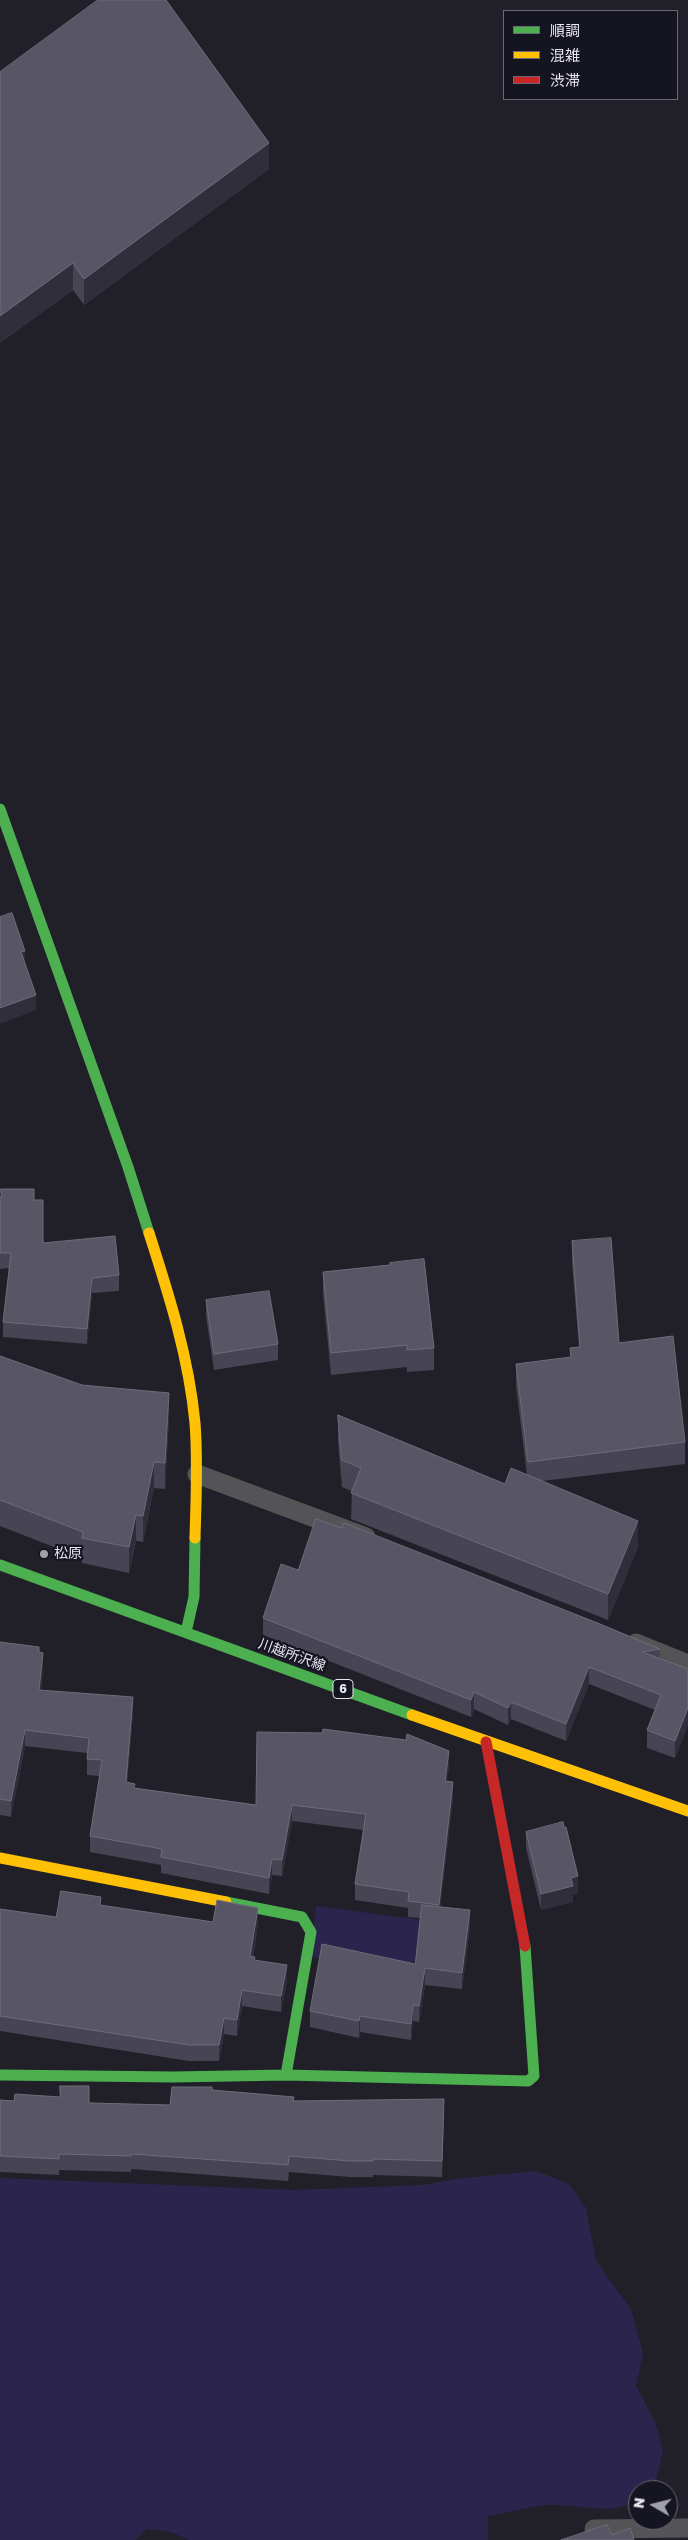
<!DOCTYPE html>
<meta charset="utf-8">
<style>
body{margin:0}
#map{position:relative;width:688px;height:2540px;overflow:hidden;background:#212028;font-family:"Golos Text","Noto Sans JP",sans-serif}
canvas{display:block}
.legend{position:absolute;left:503px;top:10px;width:175px;height:90px;box-sizing:border-box;background:#151421;border:1px solid #696874;margin:0;padding:6px 9px;list-style:none;font-size:15px;color:#e6e6f0}
.legend li{display:flex;align-items:center;gap:10px;height:25px}
.legend b{width:25px;border:1px solid #696874}
.north{position:absolute;left:628px;top:2480px;width:50px;height:50px;box-sizing:border-box;background:#151421;border:1px solid #696874;border-radius:50%;rotate:278deg;font-size:14px;font-weight:700;line-height:20px;text-align:center;color:#e6e6f0}
.north::after{content:'';display:block;margin:auto;width:18px;height:22px;background:#a1a1aa;clip-path:polygon(50% 0,100% 100%,50% 72%,0 100%)}
</style>
<div id="map">
<canvas width="688" height="2540"></canvas>
<ul class="legend">
<li><b style="height:6px;background:#4caf50"></b>順調</li>
<li><b style="height:6px;background:#ffc107"></b>混雑</li>
<li><b style="height:6px;background:#c62828"></b>渋滞</li>
</ul>
<div class="north">N</div>
</div>
<script>
const context = document.querySelector('canvas').getContext('2d');
context.lineJoin = 'round';
function fillPath(path, color) { context.fillStyle = color; context.fill(path, 'evenodd'); }
function trace(path, color, width, dash) { context.strokeStyle = color; context.lineWidth = width; context.lineCap = dash ? 'butt' : 'round'; context.setLineDash(dash || []); context.stroke(path); }
function drawText(font, color, halo, rows, align = 'center') {
  context.font = font + ' "Golos Text","Noto Sans JP",sans-serif'; context.lineWidth = 4.5; context.setLineDash([]); context.textBaseline = 'middle'; context.strokeStyle = halo; context.fillStyle = color; for (const [text, x, y, turn = 0] of rows) {
    context.save(); context.translate(x, y); context.rotate((+turn || 0) * Math.PI / 180); context.textAlign = isNaN(turn) ? turn : align; if (halo) context.strokeText(text, 0, 0); context.fillText(text, 0, 0); context.restore();
  }
}
const green = new Path2D(`
 M316,1906L422,1920L411,1979L310,1956Z
 M536,2171L569,2184L586,2208L596,2261L631,2309L643,2353L636,2386L655,2422L663,2450L654,2489L638,2490V2499C612,2517 579,2504 550,2505C530,2506 508,2513 488,2516V2540H189L171,2532L147,2529L135,2540H0V2178L293,2190L423,2185L455,2179Z`);
const lane = new Path2D(`
 M197,1474L366,1537
 M636,1643L688,1664
 M594,2529L688,2528`);
const fast = new Path2D(`
 M0,809L128,1167L149,1233
 M0,1565L412,1715
 M186,1632L194,1597L195,1538
 M226,1902L302,1917L311,1932L286,2075
 M0,2075L173,2077L286,2075L528,2081L534,2076L525,1946`);
const slow = new Path2D(`
 M149,1233C169,1295 189,1358 195,1423C198,1461 196,1500 195,1538
 M412,1715L688,1811
 M0,1858L226,1902`);
const jam = new Path2D(`
 M486,1742L525,1946`);
const wall = new Path2D(`
 M0,72L269,169L84,305L73,290L0,343Z
 M1,1189L34,1200L43,1243L119,1275V1291L92,1293L87,1344L3,1337V1322L9,1268L0,1269V1197H1Z
 M572,1241L619,1343L685,1442V1464L542,1481L638,1547L608,1620L351,1519L352,1491L342,1487L338,1442V1415L505,1484L527,1475L516,1386V1364L570,1358V1348L579,1347L572,1262Z
 M323,1272L434,1348V1370L407,1372V1367L331,1375L323,1294Z
 M206,1300L278,1344V1360L214,1370L206,1316Z
 M0,1356L169,1419L165,1489L154,1488L143,1542L136,1541L129,1573L82,1563V1558L0,1526Z
 M298,1570L660,1649V1659L688,1669V1725L675,1758L647,1748V1730L655,1710L589,1684L566,1741L511,1719L508,1725L474,1709L471,1717L263,1635V1618Z
 M0,1642L39,1652L43,1669L41,1691L133,1713L127,1783L135,1788L256,1805L449,1767L447,1781L453,1798L440,1907L470,1927L462,1989L425,1985L419,2022L413,2021L411,2040L360,2032L359,2038L310,2027V2011L415,1964L420,1918L408,1917V1908L355,1900V1884L363,1830L292,1821L282,1876L272,1875L269,1894L161,1873V1865L90,1852V1836L100,1776L87,1775V1753L25,1746L11,1817L0,1815Z
 M526,1832L578,1893L573,1894V1902L541,1910L526,1848Z
 M101,1905L213,1922L258,1924L253,1957L255,1960L287,1981L281,2012L242,2006L237,2036L224,2034L219,2061H189L0,2031V1909L56,1917Z
 M212,2090L294,2101L444,2115L442,2177L373,2175V2177H350L289,2172L288,2181L131,2169V2172L59,2170V2175L0,2172V2100L170,2105Z`);
const shadedWall = new Path2D(`
 M269,143V169L84,305V279Z
 M73,263V290L0,343V316Z
 M25,951V966L21,952Z
 M36,995V1010L0,1024V1008Z
 M92,1278V1293L87,1344V1329Z
 M169,1393V1419L165,1489V1463Z
 M154,1462V1488L143,1542V1516Z
 M136,1515V1541L129,1573V1547Z
 M638,1521V1547L608,1620V1594Z
 M43,1653V1669L39,1706V1690Z
 M589,1667V1684L566,1741V1724Z
 M474,1692V1709L471,1717V1700Z
 M133,1697V1713L126,1798V1782Z
 M511,1702V1719L508,1725V1708Z
 M688,1708V1725L675,1758V1741Z
 M25,1730V1746L11,1817V1801Z
 M449,1751V1767L445,1797V1781Z
 M453,1782V1798L439,1921V1905Z
 M292,1805V1821L282,1876V1860Z
 M272,1859V1875L269,1894V1878Z
 M578,1876V1893L573,1894V1902L541,1910V1894L571,1878Z
 M258,1908V1924L250,1972V1956Z
 M470,1910V1927L462,1989V1973Z
 M287,1965V1981L281,2012V1996Z
 M425,1968V1985L419,2022V2006Z
 M242,1990V2006L237,2036V2020Z
 M413,2005V2021L411,2040V2024Z
 M360,2016V2032L359,2038V2021Z
 M224,2018V2034L219,2061V2045Z`);
const building = new Path2D(`
 M98,0H166L269,143L84,279L73,263L0,316V72Z
 M12,913L25,951L21,952L36,995L0,1008V917Z
 M1,1189H34V1200H43V1243L115,1236L119,1275L92,1278L87,1329L3,1322L11,1253H0V1197H1Z
 M611,1238L619,1343L673,1336L685,1442L528,1462L516,1364L571,1357L570,1348L580,1347L572,1241Z
 M424,1259L434,1348L407,1350V1345L331,1353L323,1272L390,1265V1263Z
 M269,1291L278,1344L214,1354L206,1300Z
 M0,1356L82,1385L169,1393L165,1463L154,1462L143,1516L136,1515L129,1547L82,1538L83,1532L0,1500Z
 M338,1415L505,1484L511,1468L638,1521L608,1594L351,1493L361,1468L342,1460Z
 M316,1519L342,1528L343,1523L347,1524L600,1624L660,1649L642,1652L688,1669V1708L675,1741L647,1730L661,1695L589,1667L566,1724L511,1702L508,1708L474,1692L471,1700L263,1618L281,1564L298,1570Z
 M0,1642L39,1647V1652L43,1653L39,1690L133,1697L126,1782L135,1784L134,1788L256,1805L257,1732L322,1733L323,1729L406,1740L407,1734L449,1751L445,1781L453,1782L439,1905L408,1901L409,1892L355,1884L366,1814L292,1805L282,1860L272,1859L269,1878L161,1857L162,1849L90,1836L102,1760L87,1759L89,1738L25,1730L11,1801L0,1799Z
 M563,1822L564,1827H566L578,1876L571,1878L573,1886L541,1894L526,1832Z
 M61,1891L101,1897L100,1905L213,1922L217,1900L258,1908L250,1956L255,1957L254,1960L287,1965L281,1996L242,1990L237,2020L224,2018L219,2045H189L0,2016V1909L56,1917Z
 M422,1905L470,1910L462,1973L425,1968L419,2006L413,2005L411,2024L360,2016L359,2021L310,2011L322,1944L415,1964Z
 M60,2086H89V2103L170,2105L172,2087H212V2090L294,2097L293,2101L444,2099L442,2161L373,2159V2161H350L289,2156L288,2165L131,2154V2156L59,2154V2159L0,2156V2100L14,2101L15,2094L60,2097Z
 M607,2525L612,2535L630,2528L634,2540H561Z`);
const markers = [
 [44,1554,5,"#a1a1aa"]
];
const shields = [
 [343,1689,20]
];
const shieldNames = [
 ["6",343,1689]
];
const poiNames = [
 ["松原",54,1554]
];
const streetNames = [
 ["川越所沢線",292,1655,20]
];
fillPath(green, '#2b254e');
trace(lane, '#545457', 19);
trace(fast, '#4caf50', 11);
trace(slow, '#ffc107', 11);
trace(jam, '#c62828', 11);
fillPath(wall, '#474454');
fillPath(shadedWall, '#312e3b');
fillPath(building, '#585665');
trace(building, '#6e6c7a', 1);
for (const [x, y, r, color] of markers) { const dot = new Path2D(); dot.arc(x, y, r, 0, 2 * Math.PI); context.fillStyle = color; context.fill(dot); trace(dot, '#151421', 2); }
for (const [x, y, w] of shields) { const box = new Path2D(); box.roundRect(x - w / 2, y - 9.5, w, 19, 4); context.fillStyle = '#151421'; context.fill(box); trace(box, '#e6e6f0', 1); }
drawText('bold 12px', '#e6e6f0', null, shieldNames);
drawText('14px', '#e6e6f0', '#151421', poiNames, 'left');
drawText('14px', '#e6e6f0', '#151421', streetNames);
</script>
